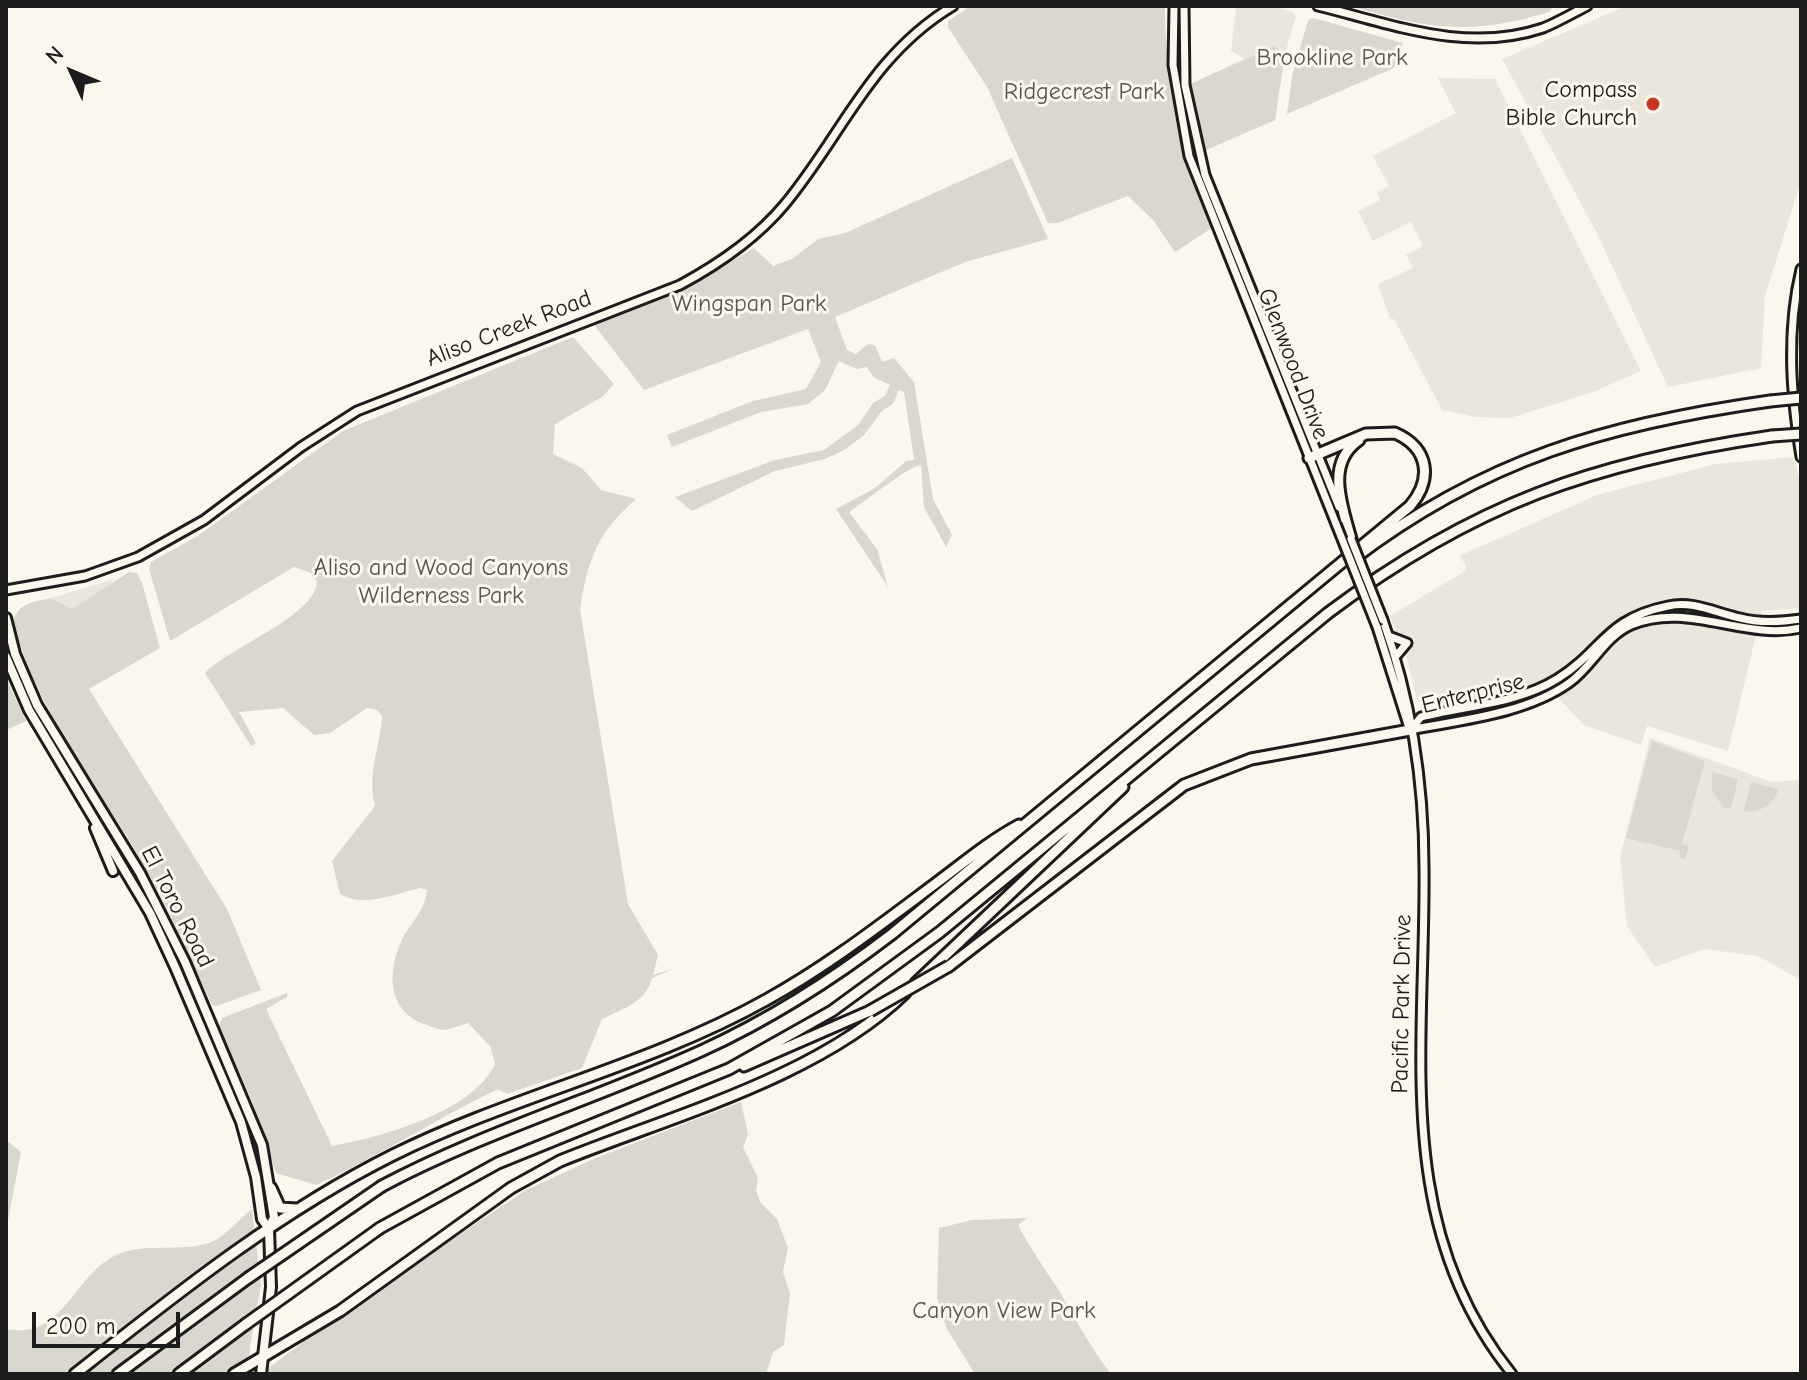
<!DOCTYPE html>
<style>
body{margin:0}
#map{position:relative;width:1807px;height:1380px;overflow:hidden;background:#fbf7ec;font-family:"Comic Neue",sans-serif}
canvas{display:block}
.frame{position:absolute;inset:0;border:8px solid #1c1c1c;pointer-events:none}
.north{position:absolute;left:32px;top:32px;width:80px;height:80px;-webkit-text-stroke:6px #fbf7ec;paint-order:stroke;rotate:314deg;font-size:22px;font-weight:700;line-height:32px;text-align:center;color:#1c1c1c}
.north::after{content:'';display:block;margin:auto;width:28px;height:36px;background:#1c1c1c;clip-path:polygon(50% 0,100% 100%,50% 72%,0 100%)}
.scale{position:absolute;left:32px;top:1312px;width:148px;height:36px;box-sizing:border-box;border:4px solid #1c1c1c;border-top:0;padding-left:10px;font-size:24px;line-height:28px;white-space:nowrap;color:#1c1c1c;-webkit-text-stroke:6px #fbf7ec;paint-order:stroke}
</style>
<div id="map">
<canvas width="1807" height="1380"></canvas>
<div class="frame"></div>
<div class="north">N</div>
<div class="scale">200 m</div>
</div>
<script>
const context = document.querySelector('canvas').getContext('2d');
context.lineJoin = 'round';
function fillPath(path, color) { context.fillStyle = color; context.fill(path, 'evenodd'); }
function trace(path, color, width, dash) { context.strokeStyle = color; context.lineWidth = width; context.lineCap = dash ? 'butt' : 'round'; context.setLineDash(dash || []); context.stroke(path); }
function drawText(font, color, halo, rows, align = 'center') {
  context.font = font + ' "Comic Neue",sans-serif'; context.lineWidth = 6; context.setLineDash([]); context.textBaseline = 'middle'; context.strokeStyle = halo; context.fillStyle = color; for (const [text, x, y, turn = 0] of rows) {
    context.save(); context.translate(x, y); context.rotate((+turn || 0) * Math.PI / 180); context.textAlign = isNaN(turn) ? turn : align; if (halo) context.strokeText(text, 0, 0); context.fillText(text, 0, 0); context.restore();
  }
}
const built = new Path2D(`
 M1236,6H1271L1292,12L1296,16L1285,54L1274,46L1245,59L1231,51Z
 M1626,6H1801V181L1765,296L1761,368L1668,387L1596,231L1502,59Z
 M1438,78L1495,79L1641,371L1593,392L1510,418L1476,417L1442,410L1394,319H1390L1378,284L1413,268L1406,255L1423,246L1411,222L1373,241L1358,211L1380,200L1377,192L1389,186L1373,156L1456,113Z
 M1793,457L1801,484V608L1762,611L1728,751L1647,726L1641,745L1584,725L1542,681L1433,711L1417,701L1406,655L1390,616L1465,571L1466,565L1459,556L1597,495L1716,464Z
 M114,579L106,590L72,609L51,598Z
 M1650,738L1772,782L1801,780V980L1758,956L1704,949L1655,967L1627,926L1620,857Z`);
const green = new Path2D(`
 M971,6H1165C1165,86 1183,154 1212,228L1175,252L1153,220L1128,196L1057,223H1048L987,87L948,27V21Z
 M1351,6H1552V8L1549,12C1472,36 1427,29 1351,6Z
 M1313,18L1403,43L1394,68L1287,114L1292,76L1308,20Z
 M1274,46L1285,54L1275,120L1204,151L1190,84Z
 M1012,158L1048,239L965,262L835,317L847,350L856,354L868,344L875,345L882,362L894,358L914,382L933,499L952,535L946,547L924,507L921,465C907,467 866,501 849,512L877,549L888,587L836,509L875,488L906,461L914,460L904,392L899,390L893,404L882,411L864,435L846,449L825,459L775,471L692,511L675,497L775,460L824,450L858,425L873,403L885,396L890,385L873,377L867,367L857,369L839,361L825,390L808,404L761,412L672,447L667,435L753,401L806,389L821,362L808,329L644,390L595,326L597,318L695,283L754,248L773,266L792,259L818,239L845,233Z
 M573,337L614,384L602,397L555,424L553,454L582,468L601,490L636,499C597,533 588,559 580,609L628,904L658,955L653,975L677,967L652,978C646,1002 623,1009 602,1019L582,1068L507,1094L498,1089C436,1119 379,1156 316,1185L276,1173L252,1101L219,1026L222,1018L287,993V997L266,1009L332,1146C381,1137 473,1112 495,1064L490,1046L468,1023C461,1025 452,1029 444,1030C439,1030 432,1027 427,1025C390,1014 386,977 400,944C408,925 425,912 427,890L420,888C395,894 364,908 340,894L332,861L375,806C367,773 380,748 382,716L377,710L367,708L330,733L314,735L283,708L239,712L256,743L251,746L205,673C230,647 317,615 317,581L309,572L294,567L170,641L149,569L151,562L199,535L343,431Z
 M129,572L137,573L142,583L160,648L89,689L227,909L261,990L217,1006L212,1005C186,949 161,892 129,840C85,769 36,704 13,624C16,603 34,602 51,598L72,609Z
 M6,678L26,721L6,730Z
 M1652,741L1705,761L1682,844L1689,846L1685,859L1679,857L1680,851L1626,838Z
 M1712,772L1738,779L1731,809L1723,807L1712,791Z
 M1751,782L1779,789C1774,804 1759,814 1744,811Z
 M741,1102L748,1134L743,1147L758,1178L756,1191L760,1202L777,1219L788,1248L783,1272L790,1293L784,1345L773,1352L766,1374H260L351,1307L526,1190L598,1157Z
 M6,1140L21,1152L6,1231Z
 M252,1209L261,1285L250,1347L249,1374H6V1329C58,1340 71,1286 106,1261C137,1239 175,1254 209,1243C223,1239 240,1218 252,1209Z
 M1027,1218L1018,1225C1030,1248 1044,1268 1058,1289C1076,1320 1089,1345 1111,1374H975L947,1329L937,1298L939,1228L972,1220Z`);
const secondary = new Path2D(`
 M1174,6L1173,65L1189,156L1336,524
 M1184,6L1185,85L1205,175L1339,507
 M1318,6C1392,24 1466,54 1543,28C1558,22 1573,13 1587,6
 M1801,269C1786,332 1791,394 1801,457
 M6,590L85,576L138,557L204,520L301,447L357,411L680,285C719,264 756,239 785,204C843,134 870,56 953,6
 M1383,620C1412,701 1424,782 1424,868C1426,1045 1391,1225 1512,1374
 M1377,627L1409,728
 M1389,636L1407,643L1396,656
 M1412,728L1421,717C1464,706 1519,703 1557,679C1603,651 1604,619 1668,606C1693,600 1716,613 1740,618C1759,623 1781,622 1801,619
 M1410,730C1462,720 1525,714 1569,683C1592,667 1604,637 1631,625C1689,601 1743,641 1801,628`);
const primary = new Path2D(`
 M6,618L15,654L37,705L140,873L185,962L262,1145L274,1217L269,1229L271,1287L261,1374
 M6,657L29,710L150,913L175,967L241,1122L256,1177L262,1219L269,1229
 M95,828L113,871`);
const motorway = new Path2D(`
 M1351,539C1342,506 1325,463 1359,440
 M1352,560C1484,459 1608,424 1770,401
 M949,966L1184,785L1251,759L1410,730
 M916,983L1123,787
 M744,1066L870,1011
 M382,1186C484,1132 595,1099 701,1051C769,1020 832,980 892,934L1410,506C1433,479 1429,448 1395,433L1366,434L1309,458
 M271,1188L280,1208L297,1209
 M380,1228L498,1163L729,1069L832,1011L940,932L1328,613C1473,504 1594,462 1772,436
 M75,1374C175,1295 277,1213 393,1155C514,1095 648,1066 766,1000C826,967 880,925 935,884C962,864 989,841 1019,825
 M118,1374L248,1278
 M179,1374L246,1324
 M234,1374L340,1311L511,1188L560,1161C671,1116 819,1077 905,993`);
const secondaryBridge = new Path2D(`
 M1336,524L1377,627
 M1351,539L1383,620`);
const motorwayBridge = new Path2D(`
 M1770,401L1801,398
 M1772,436L1801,434
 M870,1011L949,966
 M248,1278L382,1186
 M246,1324L380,1228`);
const markers = [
 [1653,104,8,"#c8321e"]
];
const parkNames = [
 ["Brookline Park",1332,58],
 ["Ridgecrest Park",1084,92],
 ["Wingspan Park",749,304],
 ["Aliso and Wood Canyons",441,568],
 ["Wilderness Park",441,596],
 ["Canyon View Park",1004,1311]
];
const poiNames = [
 ["Compass",1637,90],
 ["Bible Church",1637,118]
];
const streetNames = [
 ["Aliso Creek Road",509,329,-21],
 ["Glenwood Drive",1293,364,69],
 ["Enterprise",1473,694,-14],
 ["El Toro Road",177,907,63],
 ["Pacific Park Drive",1402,1004,-89]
];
fillPath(built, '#eae6dc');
fillPath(green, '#dad7ce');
trace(secondary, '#1c1c1c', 13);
trace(primary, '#1c1c1c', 14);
trace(motorway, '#1c1c1c', 15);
trace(secondary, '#fbf7ec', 7);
trace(primary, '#fbf7ec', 8);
trace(motorway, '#fbf7ec', 9);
trace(secondaryBridge, '#1c1c1c', 13, []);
trace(motorwayBridge, '#1c1c1c', 15, []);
trace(secondaryBridge, '#fbf7ec', 7);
trace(motorwayBridge, '#fbf7ec', 9);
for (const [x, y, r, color] of markers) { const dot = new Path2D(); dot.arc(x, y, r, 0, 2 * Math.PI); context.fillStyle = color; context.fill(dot); trace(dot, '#fbf7ec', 3); }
drawText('24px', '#555451', '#fbf7ec', parkNames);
drawText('24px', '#1c1c1c', '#fbf7ec', poiNames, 'right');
drawText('24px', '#1c1c1c', '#fbf7ec', streetNames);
</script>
